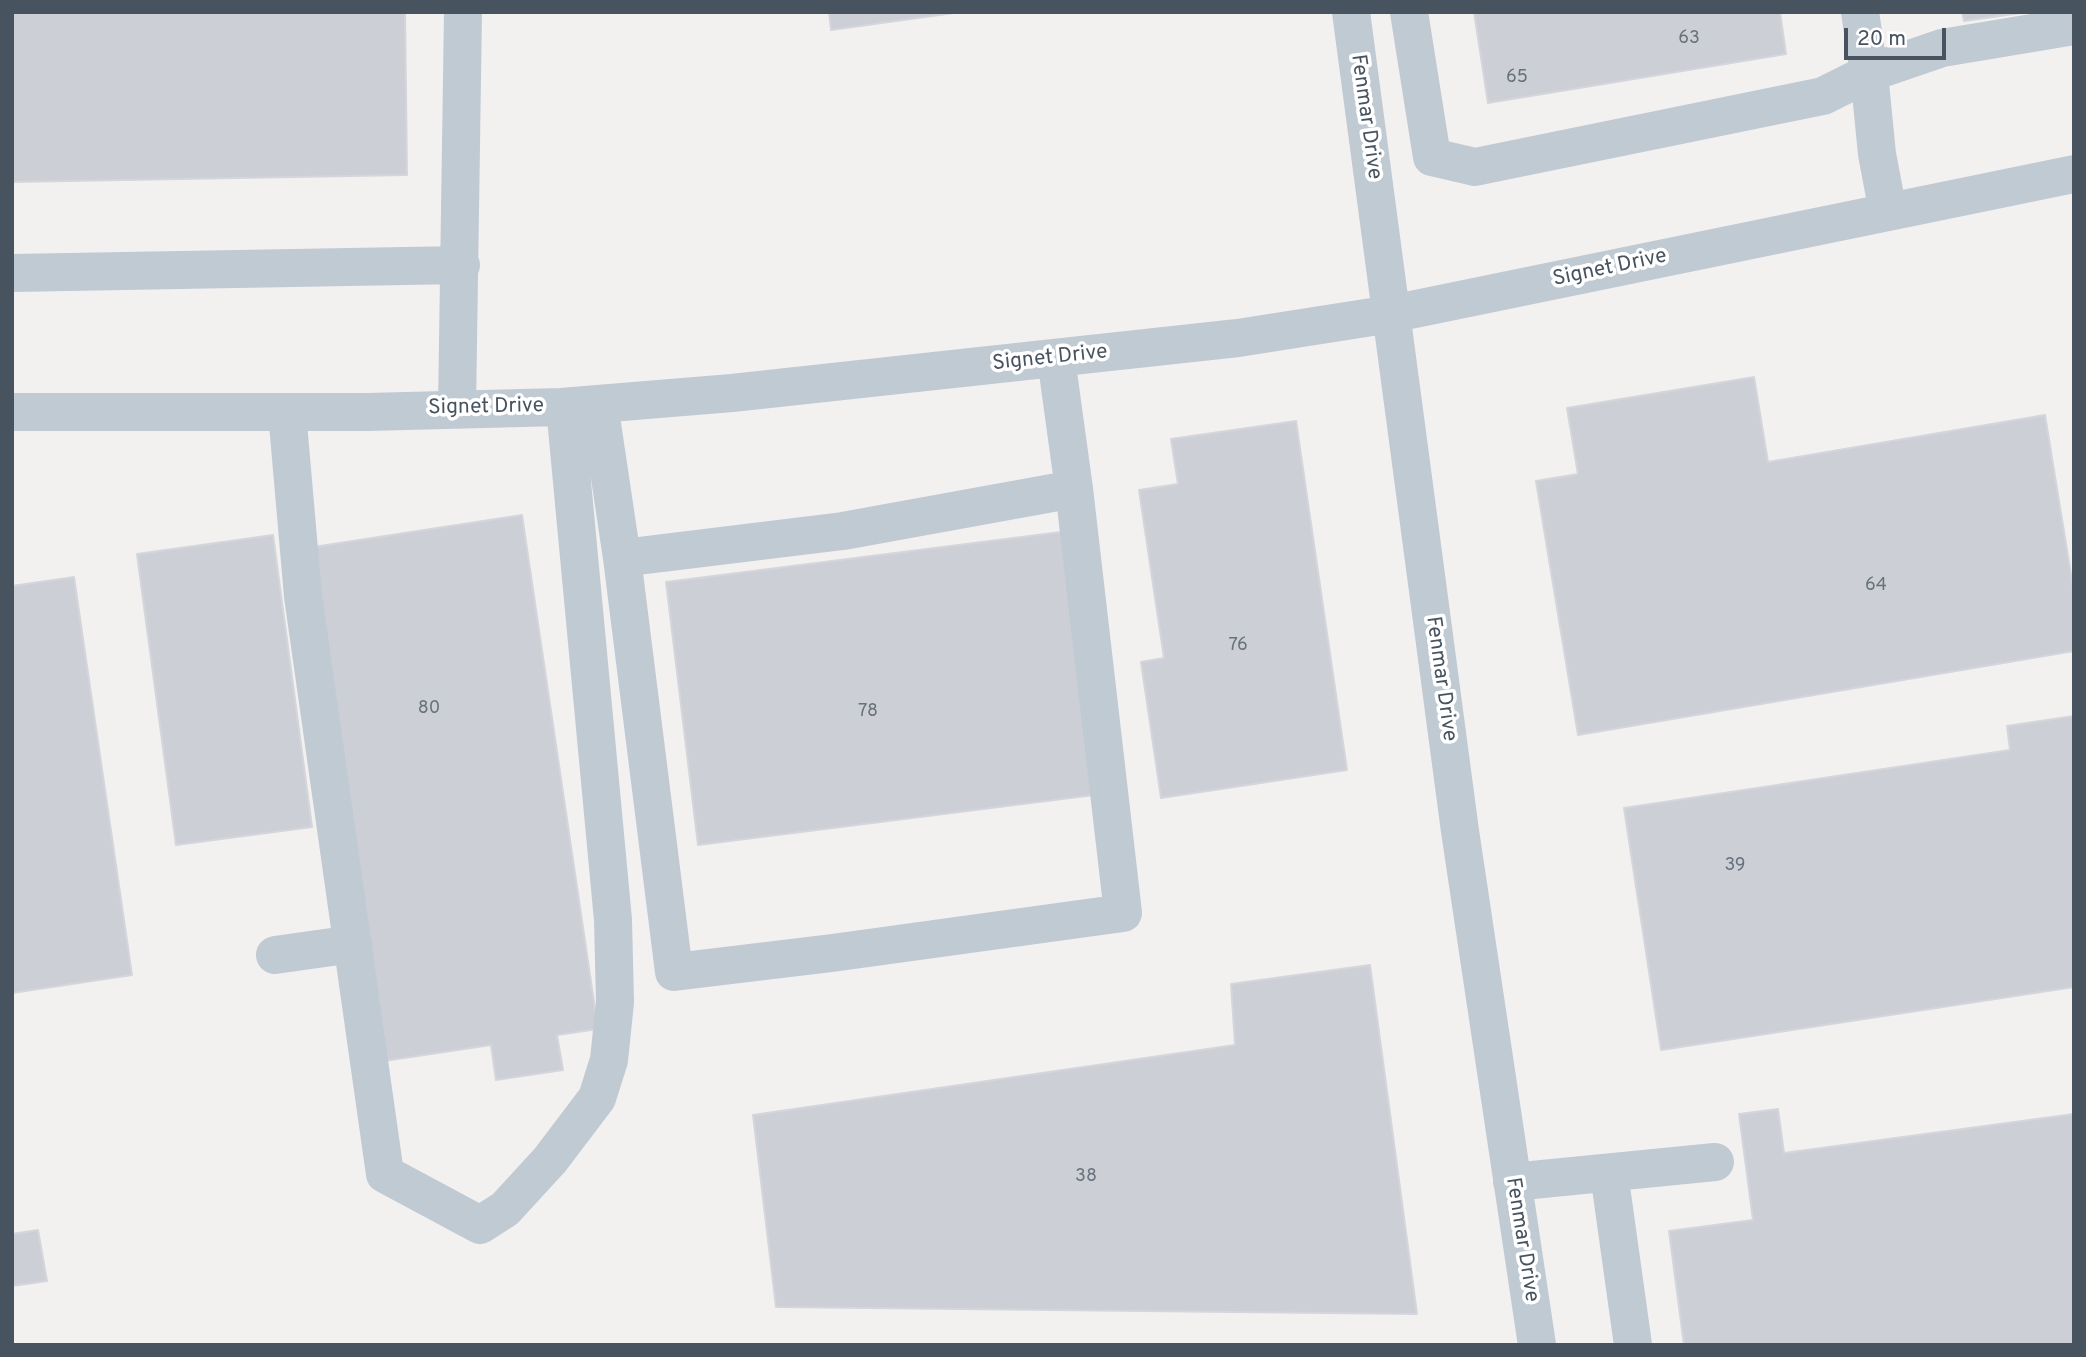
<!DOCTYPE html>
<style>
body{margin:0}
#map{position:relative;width:2086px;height:1357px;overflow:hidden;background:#f3f0f0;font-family:Overpass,sans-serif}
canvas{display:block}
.frame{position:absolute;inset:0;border:14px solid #47535f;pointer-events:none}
.scale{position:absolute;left:1844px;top:28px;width:102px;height:32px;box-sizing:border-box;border:4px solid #47535f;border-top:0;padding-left:9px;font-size:21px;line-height:24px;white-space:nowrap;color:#47535f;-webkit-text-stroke:5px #fff;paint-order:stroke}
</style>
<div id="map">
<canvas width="2086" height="1357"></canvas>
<div class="frame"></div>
<div class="scale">20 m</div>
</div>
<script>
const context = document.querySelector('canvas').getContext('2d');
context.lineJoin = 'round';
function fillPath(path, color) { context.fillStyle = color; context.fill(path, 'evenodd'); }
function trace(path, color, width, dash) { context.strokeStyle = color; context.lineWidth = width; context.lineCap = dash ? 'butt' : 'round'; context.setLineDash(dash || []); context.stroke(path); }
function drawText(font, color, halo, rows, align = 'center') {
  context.font = font + ' Overpass,sans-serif'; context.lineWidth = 7; context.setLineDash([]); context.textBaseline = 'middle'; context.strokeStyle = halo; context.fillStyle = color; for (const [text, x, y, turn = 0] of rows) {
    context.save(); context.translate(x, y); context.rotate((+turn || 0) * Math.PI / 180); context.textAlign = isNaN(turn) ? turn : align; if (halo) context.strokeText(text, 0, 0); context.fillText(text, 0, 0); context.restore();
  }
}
const building = new Path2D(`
 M12,12H405L407,175L12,182Z
 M829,12H961L831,30Z
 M1474,12H1780L1786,54L1488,103Z
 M1962,12H2028L1964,21Z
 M1754,377L1768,462L2045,415L2074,593V651L1578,735L1536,481L1578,474L1567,408Z
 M1296,421L1347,770L1161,798L1141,662L1164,658L1139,490L1178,484L1171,439Z
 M522,515L598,1029L557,1035L563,1070L496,1080L491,1045L384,1061L307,548Z
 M1069,531L1102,794L698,845L666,582Z
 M273,535L312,827L176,845L137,554Z
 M74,577L132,975L12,993V586Z
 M2074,716V987L1661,1050L1624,808L2010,750L2007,726Z
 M1370,965L1417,1314L776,1307L753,1115L1235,1045L1231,984Z
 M1778,1109L1784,1153L2074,1114V1345H1684L1669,1231L1753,1220L1739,1114Z
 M38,1230L47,1281L12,1286V1234Z`);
const minor = new Path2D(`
 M1351,12L1460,831L1537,1345
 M1409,12L1432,157L1475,167L1823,96L1869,73L1877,154L1888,212
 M1860,12L1869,73L1942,48L2074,26
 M12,273L461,265
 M599,404L622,558L674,972L832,953L1123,913L1074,489L1056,358
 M457,408L463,12
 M12,412H367L561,407L732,393L1238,338L1391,314L2074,174
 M287,412L303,596L385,1174L480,1225L505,1209L550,1160L597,1098L609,1060L615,1002L613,920L565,407
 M622,558L843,531L1074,489
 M275,955L353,944
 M1609,1173L1633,1345
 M1512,1182L1715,1162`);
const numberNames = [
 ["63",1689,39],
 ["65",1517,78],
 ["64",1876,586],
 ["76",1238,646],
 ["80",429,709],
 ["78",868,712],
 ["39",1735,866],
 ["38",1086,1177]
];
const streetNames = [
 ["Fenmar Drive",1365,117,82],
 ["Signet Drive",1610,269,-12],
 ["Signet Drive",1050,359,-6],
 ["Signet Drive",486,408,-1],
 ["Fenmar Drive",1440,679,82],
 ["Fenmar Drive",1521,1240,81]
];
fillPath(building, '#cccfd5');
trace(building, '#d4d6dc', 2);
trace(minor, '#c0cad3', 38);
drawText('18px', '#68727c', null, numberNames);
drawText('21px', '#47535f', '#fff', streetNames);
</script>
